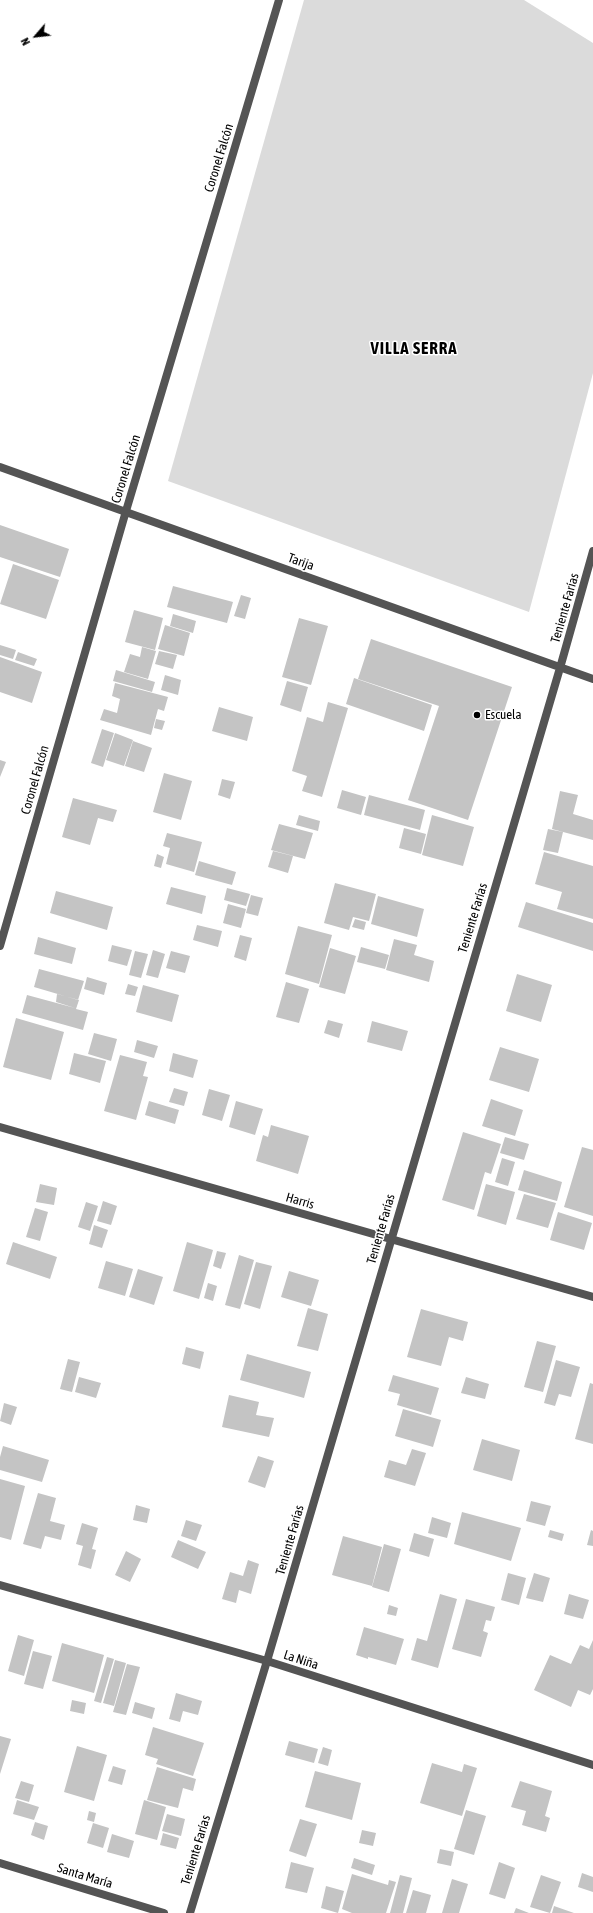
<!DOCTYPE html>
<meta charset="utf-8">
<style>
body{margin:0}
#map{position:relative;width:593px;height:1913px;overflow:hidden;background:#fff;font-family:"Asap Condensed",sans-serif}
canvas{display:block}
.north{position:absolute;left:16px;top:16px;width:40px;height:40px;-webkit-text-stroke:3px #fff;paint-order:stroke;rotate:242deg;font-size:11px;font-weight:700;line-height:16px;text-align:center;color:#000}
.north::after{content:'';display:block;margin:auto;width:14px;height:18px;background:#000;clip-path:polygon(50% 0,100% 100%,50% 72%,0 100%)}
</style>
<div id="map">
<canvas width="593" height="1913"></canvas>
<div class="north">N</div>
</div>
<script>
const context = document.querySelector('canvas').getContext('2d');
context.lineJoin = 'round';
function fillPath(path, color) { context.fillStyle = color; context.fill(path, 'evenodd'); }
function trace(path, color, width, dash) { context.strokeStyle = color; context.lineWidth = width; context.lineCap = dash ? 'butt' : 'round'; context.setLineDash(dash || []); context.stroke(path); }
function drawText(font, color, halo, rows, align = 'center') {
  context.font = font + ' "Asap Condensed",sans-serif'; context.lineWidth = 3; context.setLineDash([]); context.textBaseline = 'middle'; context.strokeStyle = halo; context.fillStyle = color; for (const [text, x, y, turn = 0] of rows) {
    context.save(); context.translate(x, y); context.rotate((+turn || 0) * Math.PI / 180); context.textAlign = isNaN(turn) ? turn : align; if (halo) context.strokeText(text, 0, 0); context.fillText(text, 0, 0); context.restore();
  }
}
const green = new Path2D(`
 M304,0H524L593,43V373L529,612L168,481Z`);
const building = new Path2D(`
 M0,525L69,549L60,577L0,557Z
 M13,564L59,580L46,619L0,604Z
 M173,586L233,602L227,623L167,607Z
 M241,595L251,598L245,619L234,616Z
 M134,610L163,618L155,650L125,642Z
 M173,614L196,621L193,633L170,626Z
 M299,618L328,626L311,685L282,677Z
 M165,625L190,633L184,656L158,649Z
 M371,639L512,687L468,820L408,800L439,706L358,679Z
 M0,645L16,650L13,659L0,655Z
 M142,647L156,651L148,679L124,672L130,654L140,657Z
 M159,651L177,655L173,669L155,664Z
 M18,652L37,659L34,666L15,660Z
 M0,657L42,672L32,703L0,692Z
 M116,670L155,682L152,692L113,681Z
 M165,675L181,680L178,695L161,690Z
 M354,678L432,705L424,731L346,704Z
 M287,681L308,687L301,712L280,705Z
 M115,683L168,697L164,711L158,709L151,735L100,720L104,709L117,713L120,699L112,696Z
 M328,702L348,708L322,797L302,791L307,776L292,771L307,717L323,722Z
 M219,707L253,717L247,741L212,731Z
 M156,719L165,721L162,730L154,728Z
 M102,729L114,733L103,767L91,763Z
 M115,733L133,740L124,766L106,760Z
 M133,741L152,748L144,772L125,766Z
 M0,760L6,762L0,777Z
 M164,773L192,781L181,820L153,812Z
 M222,779L235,782L230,799L218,795Z
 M342,790L366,797L361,815L337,808Z
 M560,791L578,795L573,814L593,820V840L552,829Z
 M369,795L425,810L420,830L364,815Z
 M73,798L117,810L113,822L98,818L90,845L62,837Z
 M299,815L320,821L318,831L296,825Z
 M432,815L474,827L463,866L422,855Z
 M279,824L313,833L305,859L271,850Z
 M404,828L426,834L421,854L399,848Z
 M548,829L563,832L558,853L543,850Z
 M167,833L202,842L194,872L166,864L170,848L163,846Z
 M273,851L293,856L288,873L268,867Z
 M544,852L593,866V919L557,909L562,892L535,884Z
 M157,854L164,857L161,868L154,866Z
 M199,861L236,872L232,885L195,875Z
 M335,883L376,894L369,921L353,917L349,930L324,923Z
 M171,887L206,896L202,914L166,904Z
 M227,888L250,894L246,906L224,900Z
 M56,891L113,907L107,930L50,913Z
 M251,895L263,898L258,916L246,913Z
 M378,896L424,909L417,937L371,924Z
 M526,902L593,923V951L518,927Z
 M228,904L246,909L241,928L223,923Z
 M355,919L366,922L364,930L352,927Z
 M197,925L222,931L218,947L193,940Z
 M298,926L332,935L319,984L285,974Z
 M240,935L252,938L246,961L234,957Z
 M38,937L76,948L72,964L34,954Z
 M394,939L417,945L414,955L434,961L429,982L386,970Z
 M112,945L132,950L127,966L108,961Z
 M361,947L389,955L385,969L357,962Z
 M330,948L356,956L345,994L319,987Z
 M153,950L165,954L158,978L146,975Z
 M135,951L148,954L141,978L129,975Z
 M171,951L190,956L185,973L166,968Z
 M39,969L84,981L78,1000L34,987Z
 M517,974L552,985L541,1022L506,1011Z
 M87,977L107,983L104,995L84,989Z
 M286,982L309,989L299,1023L276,1017Z
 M128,984L138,987L135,996L125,994Z
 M143,985L179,995L172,1022L136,1012Z
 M57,994L79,1000L76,1009L88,1012L83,1030L22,1013L27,995L75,1008L56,1002Z
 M16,1018L64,1032L51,1080L3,1067Z
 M328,1020L343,1024L339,1038L324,1033Z
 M372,1021L408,1031L402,1051L367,1042Z
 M94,1033L117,1039L111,1061L88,1054Z
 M137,1040L158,1046L154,1058L134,1052Z
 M500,1047L539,1059L529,1092L489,1080Z
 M74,1053L106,1061L100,1083L69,1074Z
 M173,1053L198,1060L193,1078L169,1071Z
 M120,1055L147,1062L143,1076L148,1077L136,1120L104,1111Z
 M174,1088L188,1092L184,1106L169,1102Z
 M209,1089L230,1095L222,1121L202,1115Z
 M491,1099L523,1110L515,1136L482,1126Z
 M149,1101L179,1110L175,1124L145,1115Z
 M236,1101L263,1109L255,1135L229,1127Z
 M271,1125L309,1136L298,1174L256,1161L263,1135L268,1137Z
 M463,1132L501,1144L491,1174L485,1172L474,1210L442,1200Z
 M505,1137L529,1144L524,1160L500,1153Z
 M582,1147L593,1150V1216L564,1207Z
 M502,1158L515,1162L508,1186L495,1182Z
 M524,1170L562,1182L557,1201L518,1190Z
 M40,1184L57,1188L54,1205L36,1202Z
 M486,1184L515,1192L506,1225L477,1216Z
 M524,1194L556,1203L548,1228L516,1219Z
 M103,1201L117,1206L111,1225L97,1221Z
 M86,1202L98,1206L90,1231L78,1227Z
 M35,1208L48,1212L40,1241L26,1237Z
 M558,1212L592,1223L584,1250L550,1240Z
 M94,1225L108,1230L102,1248L89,1244Z
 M13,1242L57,1257L50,1279L6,1264Z
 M187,1242L213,1250L199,1299L173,1291Z
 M217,1251L226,1253L221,1269L213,1266Z
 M239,1255L254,1260L240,1309L225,1305Z
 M106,1261L133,1269L125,1296L98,1288Z
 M256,1262L272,1266L260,1309L244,1304Z
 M138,1269L163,1277L154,1305L129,1297Z
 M289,1271L319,1280L311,1306L281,1297Z
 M208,1283L217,1286L213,1301L204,1298Z
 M308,1308L328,1314L318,1351L297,1346Z
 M421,1309L468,1322L463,1341L449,1337L441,1366L407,1357Z
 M537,1341L556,1346L543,1392L524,1387Z
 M186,1347L204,1352L200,1369L182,1364Z
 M247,1354L311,1372L304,1398L240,1380Z
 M68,1359L80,1362L72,1392L60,1389Z
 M556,1360L580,1367L571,1397L559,1394L555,1406L544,1403Z
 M393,1375L439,1388L431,1415L397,1405L400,1394L388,1391Z
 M79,1377L101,1383L96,1398L75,1392Z
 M466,1377L489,1384L485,1399L461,1393Z
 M590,1383L593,1384V1444L575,1439Z
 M229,1395L259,1402L256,1415L274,1418L269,1437L222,1427Z
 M4,1403L17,1407L11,1425L0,1421Z
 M403,1409L441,1420L433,1447L395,1436Z
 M482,1439L520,1450L512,1481L473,1470Z
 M3,1446L49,1460L42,1482L0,1470V1457Z
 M412,1449L426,1453L415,1486L384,1477L389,1460L406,1465Z
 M258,1456L274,1461L265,1488L248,1482Z
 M0,1479L25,1486L11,1540L0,1537Z
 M38,1493L56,1498L50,1521L65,1525L61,1540L45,1536L41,1549L23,1544Z
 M531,1501L551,1506L545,1526L526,1521Z
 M136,1505L150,1509L147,1523L133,1520Z
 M462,1512L521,1528L511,1561L454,1544Z
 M432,1517L451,1523L447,1538L428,1533Z
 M186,1520L202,1525L196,1541L181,1536Z
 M82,1523L98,1528L92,1549L96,1550L91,1569L78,1565L83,1546L76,1544Z
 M550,1530L564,1534L562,1541L548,1537Z
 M591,1530L593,1531V1546L587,1545Z
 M414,1533L434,1539L429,1557L409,1551Z
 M343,1536L382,1547L372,1586L332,1575Z
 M178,1540L206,1552L198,1569L171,1557Z
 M384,1544L401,1549L389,1592L372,1587Z
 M126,1551L141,1559L130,1582L115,1575Z
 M248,1560L259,1564L251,1594L239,1590L236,1603L222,1599L230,1572L243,1576Z
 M508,1573L526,1578L519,1605L501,1600Z
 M534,1573L550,1578L543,1602L526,1598Z
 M440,1594L457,1599L438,1668L411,1660L417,1638L427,1641Z
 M569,1594L589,1600L583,1619L564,1614Z
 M466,1599L495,1607L491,1621L486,1620L483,1631L488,1633L481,1657L452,1649Z
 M389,1605L398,1608L396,1616L387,1614Z
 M364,1627L404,1639L396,1665L368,1657V1659L356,1655Z
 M18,1635L34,1640L24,1676L8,1671Z
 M593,1640V1689L590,1695L578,1690L571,1707L534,1690L550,1655L571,1664L580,1645L589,1649Z
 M62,1643L104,1655L94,1693L52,1681Z
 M33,1651L52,1656L43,1689L24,1684Z
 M107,1657L114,1659L101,1703L94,1701Z
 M115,1660L126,1663L114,1706L103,1703Z
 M127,1664L140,1667L126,1715L113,1712Z
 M176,1693L202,1701L198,1715L183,1711L180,1722L169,1719Z
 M72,1700L86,1703L84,1714L70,1711Z
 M135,1702L155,1708L152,1719L132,1713Z
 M153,1727L204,1743L193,1776L156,1764L158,1759L145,1755Z
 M0,1736L11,1739L0,1774Z
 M289,1741L318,1749L314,1763L285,1755Z
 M77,1746L107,1755L94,1801L64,1792Z
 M323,1747L332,1750L328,1766L318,1763Z
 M432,1763L462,1772L464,1764L477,1768L462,1816L420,1803Z
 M113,1766L126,1770L122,1785L108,1781Z
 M157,1767L196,1779L193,1791L183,1788L178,1808L147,1800Z
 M315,1771L361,1783L352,1820L305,1807Z
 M21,1781L34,1785L29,1802L15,1798Z
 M520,1781L552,1791L545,1816L550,1818L546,1832L522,1825L526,1811L511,1807Z
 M17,1800L39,1807L34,1820L13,1814Z
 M144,1800L166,1807L157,1840L135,1834Z
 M466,1810L486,1816L474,1855L454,1849Z
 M89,1811L96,1813L94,1822L87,1820Z
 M167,1814L185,1819L181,1836L162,1831Z
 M300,1819L317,1824L306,1857L289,1851Z
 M35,1822L48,1826L44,1840L31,1835Z
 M93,1823L109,1828L103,1848L87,1843Z
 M362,1830L376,1833L373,1846L359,1843Z
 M163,1833L179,1838L176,1849L160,1845Z
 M112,1834L134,1841L129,1858L107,1852Z
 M440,1849L454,1852L451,1866L437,1863Z
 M354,1858L375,1865L372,1875L351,1868Z
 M291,1862L314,1868L307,1893L285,1888Z
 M499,1862L515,1868L505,1899L489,1894Z
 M582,1873L593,1877V1892L578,1887Z
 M352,1874L388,1885L389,1880L396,1882L386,1913H352L342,1909Z
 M400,1875L412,1878L403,1913H390Z
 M541,1875L561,1882L550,1913L530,1907Z
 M452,1879L468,1884L459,1913H442Z
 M326,1886L344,1891L338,1913L321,1908Z
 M413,1890L431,1895L426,1913H406Z
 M554,1906L574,1913H552Z
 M516,1908L529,1913H514Z`);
const street = new Path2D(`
 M0,467L593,679
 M0,946L126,511L279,0
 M0,1127L593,1297
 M0,1585L267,1661L593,1765
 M0,1863L164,1913
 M190,1913L267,1661L560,668L593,551`);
const markers = [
 [477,715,4,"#000"]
];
const streetNames = [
 ["Coronel Falcón",219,158,-73],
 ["Coronel Falcón",126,469,-73],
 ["Tarija",301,562,20],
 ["Teniente Farías",565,608,-74],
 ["Coronel Falcón",35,780,-74],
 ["Teniente Farías",473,918,-73],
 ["Harris",300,1201,16],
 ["Teniente Farías",381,1229,-74],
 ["Teniente Farías",290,1540,-74],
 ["La Niña",301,1660,18],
 ["Teniente Farías",196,1850,-73],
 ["Santa María",85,1876,17]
];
const poiNames = [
 ["Escuela",485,715]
];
const districtNames = [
 ["VILLA SERRA",414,349]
];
fillPath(green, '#dbdbdb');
fillPath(building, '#c4c4c4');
trace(street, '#545454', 8);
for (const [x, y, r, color] of markers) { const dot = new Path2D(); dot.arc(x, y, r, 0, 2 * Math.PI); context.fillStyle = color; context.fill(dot); trace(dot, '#fff', 1.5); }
drawText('13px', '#000', '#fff', streetNames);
drawText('13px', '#000', '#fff', poiNames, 'left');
context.letterSpacing = '1px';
drawText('bold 17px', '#000', '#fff', districtNames);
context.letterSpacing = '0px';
</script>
